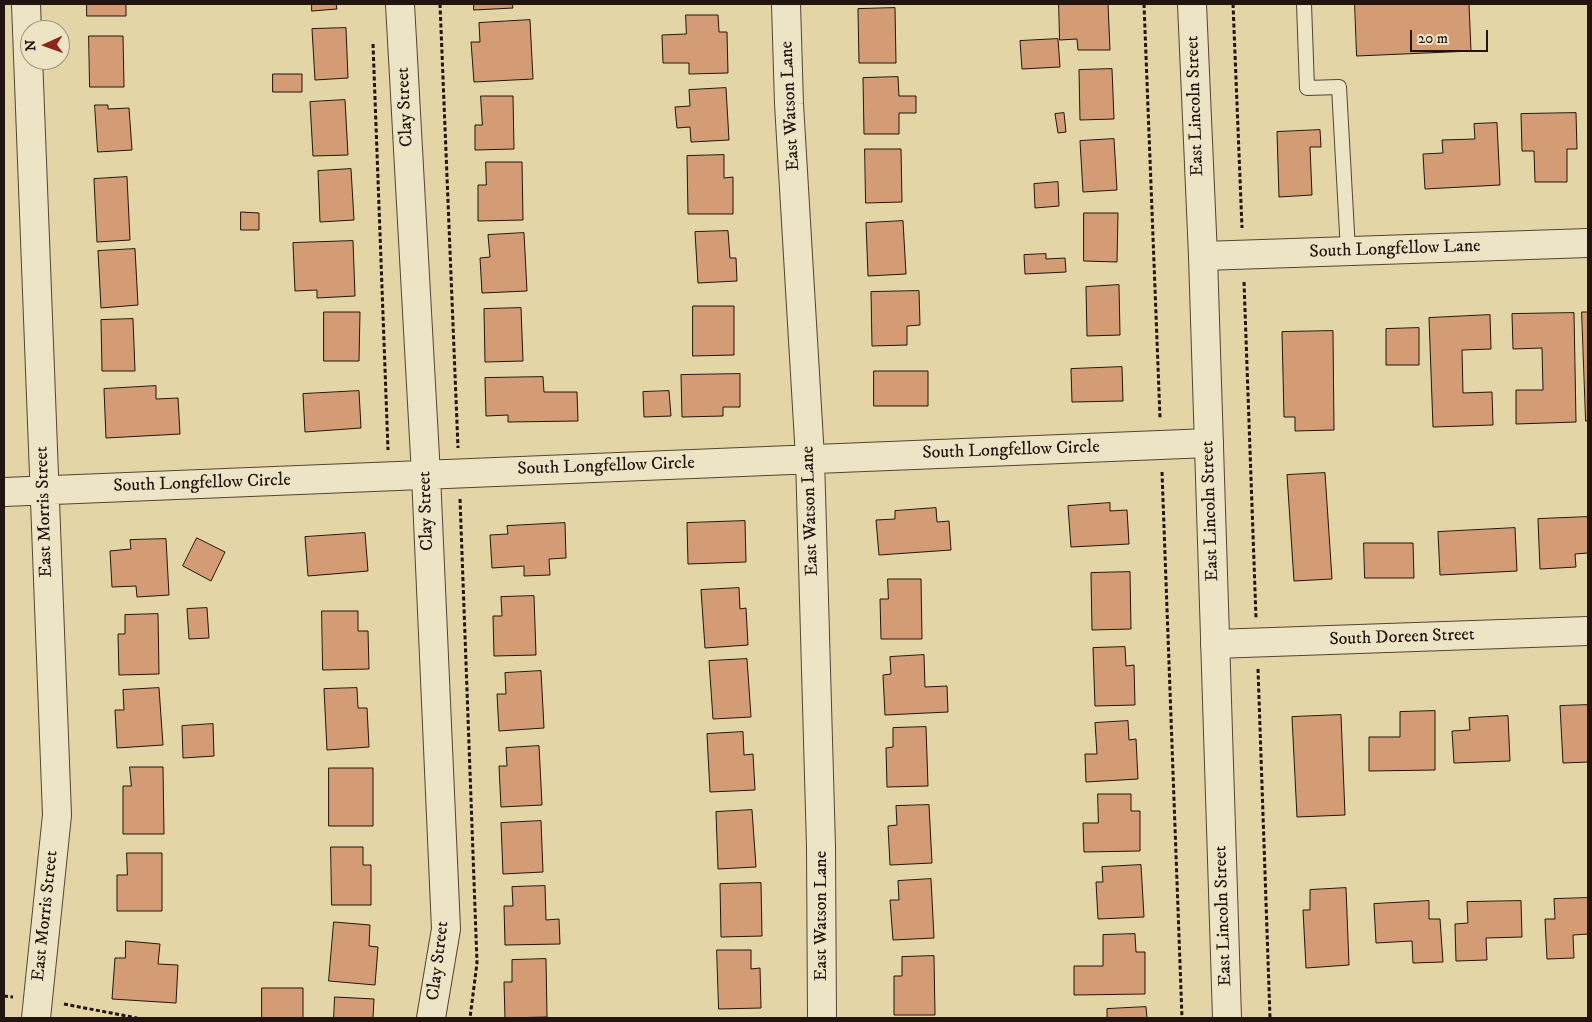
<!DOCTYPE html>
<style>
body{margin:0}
#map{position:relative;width:1592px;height:1022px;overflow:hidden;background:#e4d5a6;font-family:"IM FELL DW Pica",serif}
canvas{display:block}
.frame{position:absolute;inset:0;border:5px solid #221410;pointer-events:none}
.north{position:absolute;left:20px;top:20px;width:50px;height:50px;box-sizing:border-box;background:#ede4c5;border:1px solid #9c917d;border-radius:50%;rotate:268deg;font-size:14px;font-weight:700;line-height:20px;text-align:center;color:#221410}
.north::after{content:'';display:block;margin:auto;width:18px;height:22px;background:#8f2418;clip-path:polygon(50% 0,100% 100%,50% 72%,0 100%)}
.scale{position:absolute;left:1410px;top:30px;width:78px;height:22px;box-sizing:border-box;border:2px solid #221410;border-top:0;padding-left:6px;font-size:15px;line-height:18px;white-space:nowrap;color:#221410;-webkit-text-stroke:4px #ede4c5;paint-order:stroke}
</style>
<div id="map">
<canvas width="1592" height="1022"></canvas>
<div class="frame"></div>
<div class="north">N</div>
<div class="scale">20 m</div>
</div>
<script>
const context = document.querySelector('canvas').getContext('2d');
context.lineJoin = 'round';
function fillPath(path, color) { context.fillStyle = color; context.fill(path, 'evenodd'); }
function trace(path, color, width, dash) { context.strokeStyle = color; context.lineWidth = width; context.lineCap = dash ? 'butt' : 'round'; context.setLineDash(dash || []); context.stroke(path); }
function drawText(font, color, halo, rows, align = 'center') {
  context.font = font + ' "IM FELL DW Pica",serif'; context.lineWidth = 5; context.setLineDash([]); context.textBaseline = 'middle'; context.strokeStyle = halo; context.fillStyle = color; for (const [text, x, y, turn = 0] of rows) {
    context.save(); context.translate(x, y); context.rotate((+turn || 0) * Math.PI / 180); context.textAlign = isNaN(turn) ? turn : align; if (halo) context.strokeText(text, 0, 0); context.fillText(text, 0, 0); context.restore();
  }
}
const building = new Path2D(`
 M87,4H126V16H87Z
 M312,4H336L337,9L312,11Z
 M474,4H512L513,8L474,10Z
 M1059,4H1108L1110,50H1078L1077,39L1060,40Z
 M1355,4H1469L1471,51L1357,56Z
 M895,8L896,63H859L858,9Z
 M686,15H718L719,32H727L728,73L689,74V63H663L662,35L686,34Z
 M530,20L533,79L474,82L471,42H480L479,23Z
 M346,28L348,78L315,80L312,29Z
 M89,36H123L124,87H90Z
 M1058,39L1060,67L1022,69L1020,41Z
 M1112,69L1114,119L1080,120L1079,70Z
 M273,74H302V92H273Z
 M898,77L899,96H916V113H899V134H864L863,78Z
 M726,88L729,140L691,142L690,127L677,128L675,107L690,106L689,90Z
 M481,96H513L514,149L475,150V125H482Z
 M345,100L348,155L313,156L310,102Z
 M95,105H108V109L129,108L132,150L98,152Z
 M1064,113L1066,132L1058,133L1055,114Z
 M1576,113L1577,149H1567V182H1535L1534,151H1522L1521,114Z
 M1497,123L1500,185L1425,189L1423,154L1443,153L1442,140L1475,139L1474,124Z
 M1320,130L1321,147H1310L1312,195L1279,197L1277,132Z
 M1114,139L1117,190L1083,192L1080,141Z
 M865,149H901L902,202L866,203Z
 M724,155V178L733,177V214H688L687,156Z
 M486,162H522L523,220L478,221V185H486Z
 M351,169L354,220L320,222L318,171Z
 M127,177L130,240L97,242L94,179Z
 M1058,182L1059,206L1035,208L1034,184Z
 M241,212L259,213V230H241Z
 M1084,213H1118L1117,262L1084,261Z
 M903,221L906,274L868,276L866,223Z
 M728,231L730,258H736L737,281L698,283L695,232Z
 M524,233L527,291L482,293L480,258L490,257L488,235Z
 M353,241L355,296L317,298V290L295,291L293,243Z
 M135,249L138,305L101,308L98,251Z
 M1046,254V259L1065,258L1066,272L1025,274L1024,255Z
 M1119,285L1120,335L1087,336L1086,287Z
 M919,291L920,325L907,326V345L872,346L871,292Z
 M693,306H734V355L693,356Z
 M521,308L523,361L485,362L484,309Z
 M324,312H360L359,361H324Z
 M1582,312H1588V421H1586Z
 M1574,313L1576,422L1516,424V390H1543L1542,348L1513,349L1512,314Z
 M1490,315L1491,349L1462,350L1463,393L1492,392L1493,425L1433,427L1429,318Z
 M133,319L135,371H102L101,320Z
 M1419,328V365H1386V329Z
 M1333,331L1334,430L1295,431V417H1284L1282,332Z
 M1122,367L1123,401L1072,402L1071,369Z
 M874,371H928V406H874Z
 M740,374V407H723V416L682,417L681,375Z
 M543,377L544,392H577L578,421L508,422V415L486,416L485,378Z
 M156,386V399L178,398L180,434L106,438L104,389Z
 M359,391L361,428L305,432L303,394Z
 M669,391L671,416L644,417L643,392Z
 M1325,473L1332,579L1294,581L1287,475Z
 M1110,503V511L1127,510L1129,544L1071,547L1068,506Z
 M936,508L937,522L949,521L951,550L879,555L876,520L895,519V511Z
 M1588,517V553L1575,554L1576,567L1540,569L1538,519Z
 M745,521L746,562L688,564L687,523Z
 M565,523L566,558L549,559L550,575L524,576V566L492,568L490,535L508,534L507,526Z
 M1515,528L1517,571L1440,575L1438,532Z
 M365,533L368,571L308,576L305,537Z
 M197,538L225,552L211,581L183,566Z
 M166,539L169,595L137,597L136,586L112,587L110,551L131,549L130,540Z
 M1364,543H1413L1414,578H1365Z
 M1130,572L1131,629L1092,630L1091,573Z
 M888,579H921L922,639H881L880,599H888Z
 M739,588L740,609L746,608L748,645L705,648L701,590Z
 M534,596L536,655L494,656L493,616H502L501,597Z
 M207,608L209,638L189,639L187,609Z
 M322,611H358V631H368L369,669L323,670Z
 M158,614L159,674L119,675L118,634H125V615Z
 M1125,647L1126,666L1134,665L1135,705L1095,706L1093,648Z
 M924,655L925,687L947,686L948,712L885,715L883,675L891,674L890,657Z
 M747,659L751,717L713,719L709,661Z
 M541,671L544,728L499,731L497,694H506L505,673Z
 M159,688L163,745L117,748L115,710H124L123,690Z
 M357,688L358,708H367L369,747L327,750L324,689Z
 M1588,705V762L1563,763L1560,706Z
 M1435,711V770L1369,771V737H1400V712Z
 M1341,715L1345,815L1297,817L1292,717Z
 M1508,716L1510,761L1454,763L1452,731L1470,730L1469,718Z
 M1128,721L1129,740L1136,739L1138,779L1086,782L1085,754H1097L1095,723Z
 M213,724L214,756L183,758L182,726Z
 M926,727L928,786L887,787L886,748L893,747V728Z
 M743,732L744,755L753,754L755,790L710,792L707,734Z
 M539,746L542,805L501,807L499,766H507L506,748Z
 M130,767H163L164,834H123V786H131Z
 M329,768H373V826H329Z
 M1098,794H1131V811H1140V851L1084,852L1083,823H1098Z
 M929,805L932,863L890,865L888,826L897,825L896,806Z
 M752,810L756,867L718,869L716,812Z
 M541,821L543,872L503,874L501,823Z
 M331,847H363V865H371V905H332Z
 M127,853H162V911H117V875H127Z
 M1141,865L1144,917L1098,919L1096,882H1103L1102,867Z
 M931,879L934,938L893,940L890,900H899L898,881Z
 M761,883L762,936L721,937L720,884Z
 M545,886L546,920L559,919L560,944L505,945L504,906H513L512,887Z
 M1346,888L1349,965L1306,968L1303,910H1310V890Z
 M1588,898V934L1573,935L1574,958L1547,959L1545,919H1555L1554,899Z
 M1429,901V919H1440L1443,962L1413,963L1412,941L1376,943L1374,904Z
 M1521,901L1522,937L1486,938L1487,960L1456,961L1455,924L1468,923L1467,902Z
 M334,922L370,925L369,946L378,947L375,985L329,981Z
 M1135,934L1136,952H1145V994L1074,995V966H1103V935Z
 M126,941L160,944L158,964L178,965L176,1003L112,999L115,958H125Z
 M717,950H751V969L760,968L761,1008L719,1009Z
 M934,956L935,1015H894V976H902V957Z
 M546,959L547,1017L505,1018L504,982H512V960Z
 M262,988H303V1018H262Z
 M335,997L374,999L373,1018H334Z
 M1146,1007L1147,1018H1107V1009Z`);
const path = new Path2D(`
 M440,4L458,448
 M1144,4L1160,418
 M1233,4L1242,228
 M373,44L388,450
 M1244,282L1256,618
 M1162,472L1182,1018
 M460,499L477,963L470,1018
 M1258,669L1270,1018
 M4,996L13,997
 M64,1004L137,1018`);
const service = new Path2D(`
 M1304,4L1307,88L1339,87L1348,251`);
const minor = new Path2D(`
 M26,4L57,815L36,1018
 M400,4L426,475L446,929L431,1018
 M786,4L789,104L810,458L821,846L822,1018
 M1203,256L1588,243
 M4,492L1209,443
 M1215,644L1588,631`);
const tertiary = new Path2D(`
 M1192,4L1203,256L1227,1018`);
const streetNames = [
 ["East Watson Lane",791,106,-93],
 ["East Lincoln Street",1196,106,-92],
 ["Clay Street",406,107,-93],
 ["South Longfellow Lane",1395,250,-2],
 ["South Longfellow Circle",1011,451,-2],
 ["South Longfellow Circle",606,467,-2],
 ["South Longfellow Circle",202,484,-2],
 ["Clay Street",427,511,-92],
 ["East Watson Lane",811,511,-92],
 ["East Lincoln Street",1211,511,-92],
 ["East Morris Street",45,512,-92],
 ["South Doreen Street",1402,638,-2],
 ["East Morris Street",46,916,-84],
 ["East Watson Lane",822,916,-90],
 ["East Lincoln Street",1224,916,-92],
 ["Clay Street",439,961,-83]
];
fillPath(building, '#d39c74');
trace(building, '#221410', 1);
trace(service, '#524436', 16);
trace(minor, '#524436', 30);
trace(tertiary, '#524436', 30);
trace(path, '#221410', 3, [4, 2.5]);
trace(service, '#ede4c5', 14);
trace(minor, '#ede4c5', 28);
trace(tertiary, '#ede4c5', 28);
drawText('18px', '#221410', '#ede4c5', streetNames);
</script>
